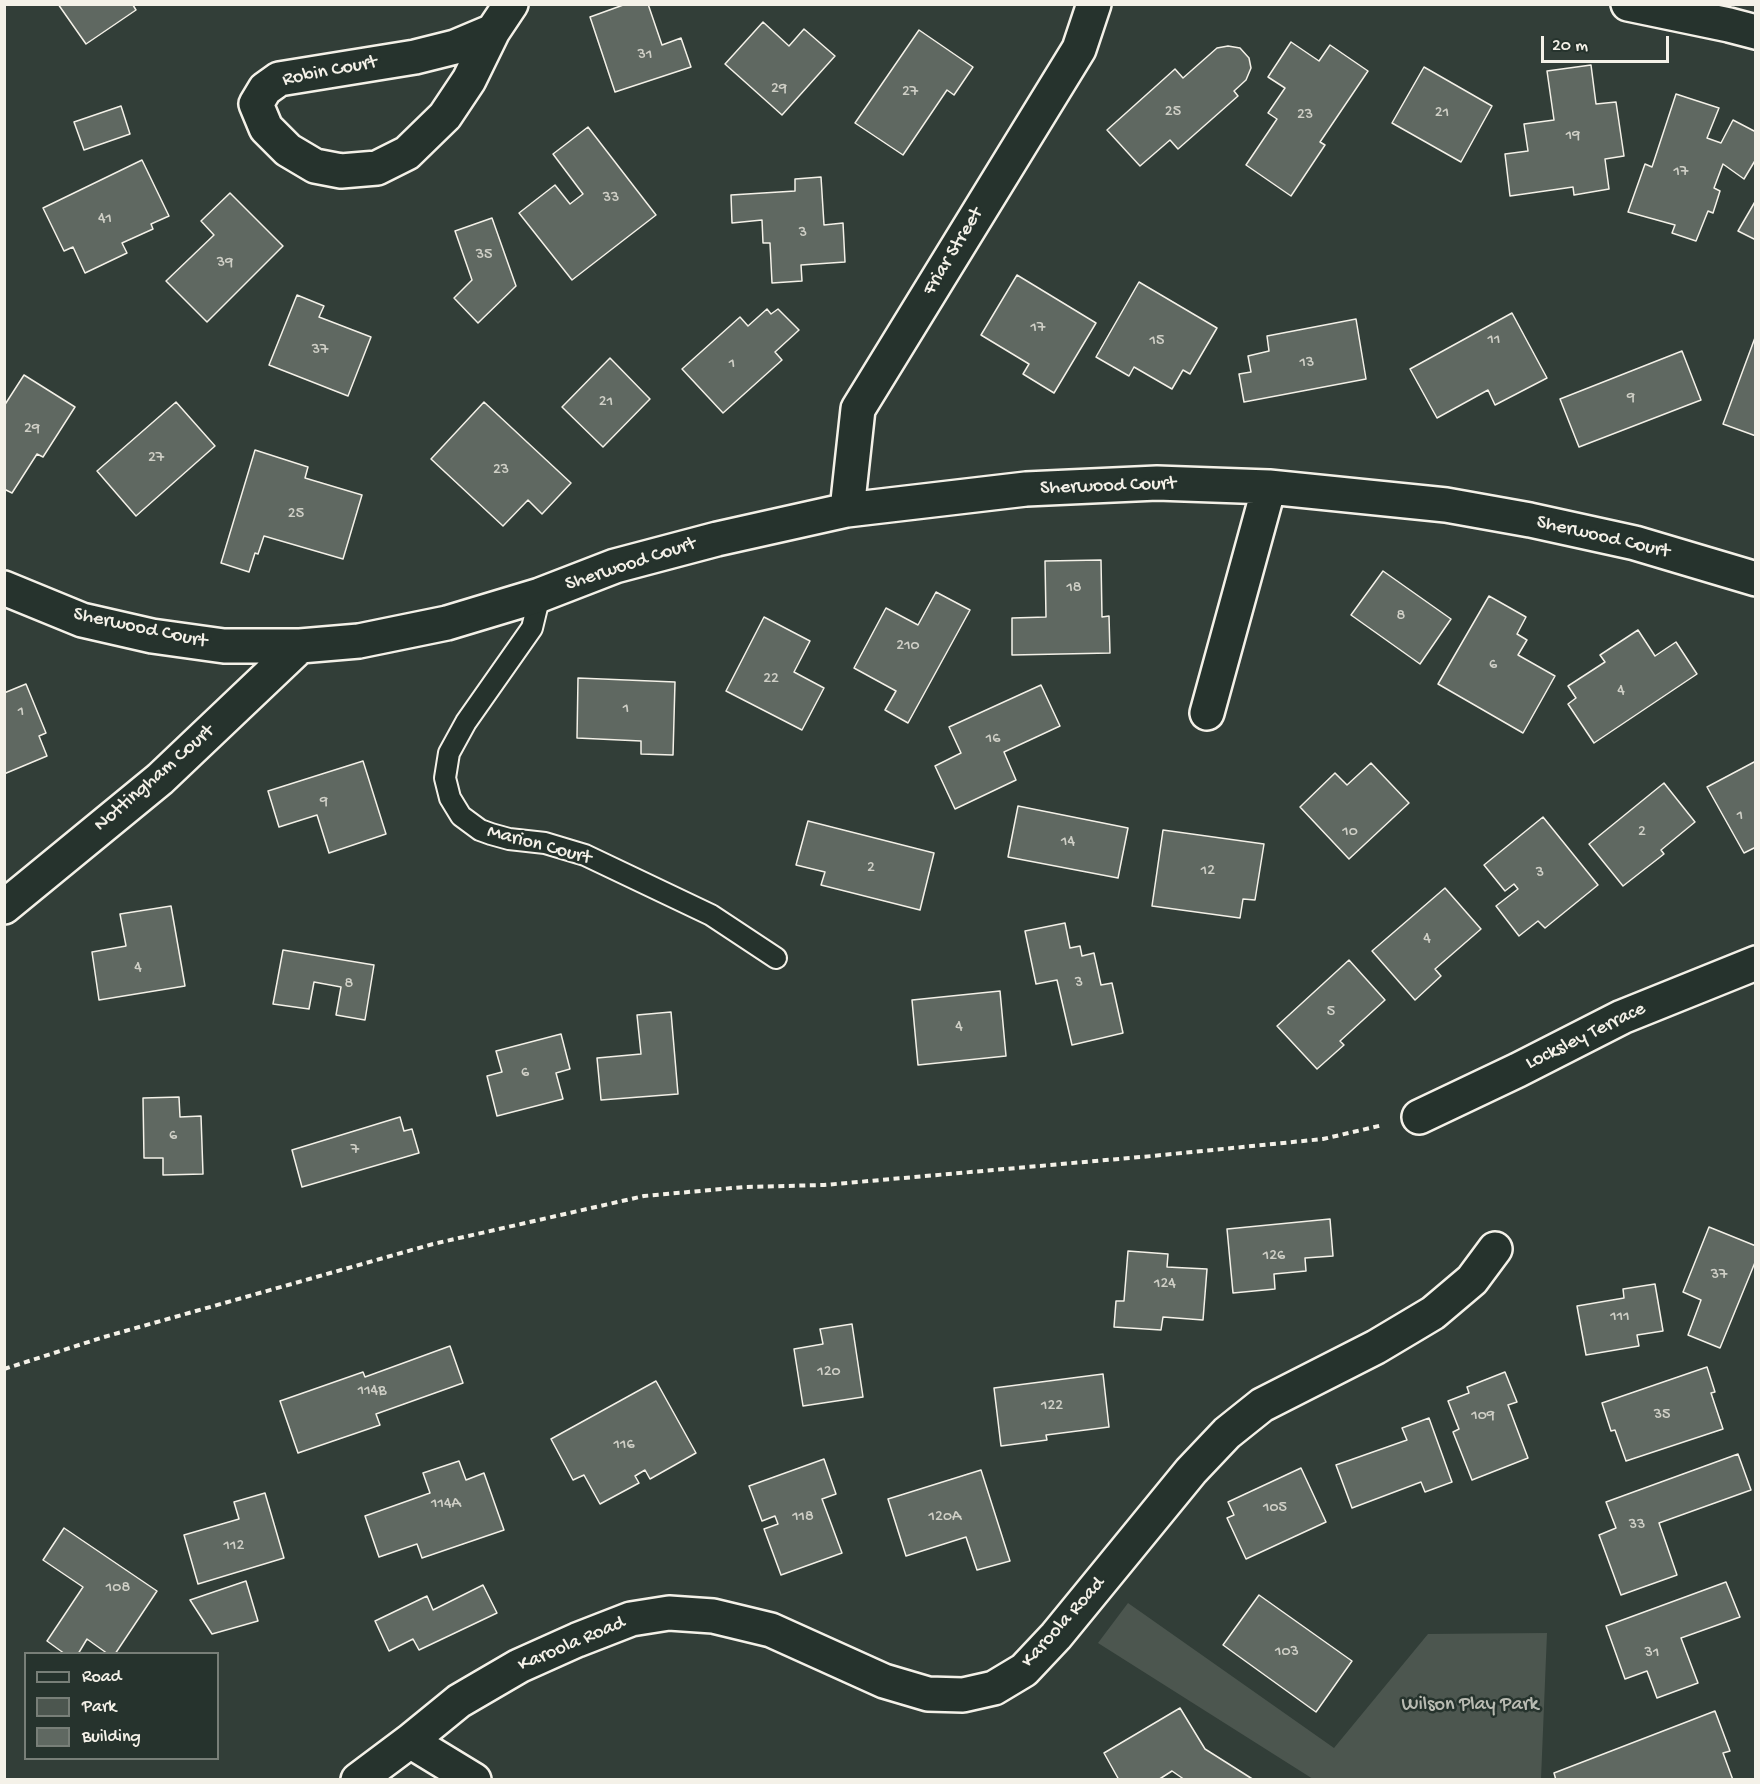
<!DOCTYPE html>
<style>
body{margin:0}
#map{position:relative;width:1760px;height:1784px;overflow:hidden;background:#323e38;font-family:"Gochi Hand",sans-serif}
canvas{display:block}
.frame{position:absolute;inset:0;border:6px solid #f4f1e8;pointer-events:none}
.legend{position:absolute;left:24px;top:1652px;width:195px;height:108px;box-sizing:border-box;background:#26332d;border:2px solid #787f78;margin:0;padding:8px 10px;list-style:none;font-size:18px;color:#f4f1e8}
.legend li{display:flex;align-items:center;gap:12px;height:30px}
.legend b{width:30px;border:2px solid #787f78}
.scale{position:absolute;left:1541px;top:36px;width:128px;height:27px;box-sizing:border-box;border:3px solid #f4f1e8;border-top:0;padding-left:8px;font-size:18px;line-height:21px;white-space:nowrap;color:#f4f1e8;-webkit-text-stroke:4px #26332d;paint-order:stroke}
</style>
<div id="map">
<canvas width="1760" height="1784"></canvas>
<div class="frame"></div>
<ul class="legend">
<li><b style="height:8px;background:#26332d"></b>Road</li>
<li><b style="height:16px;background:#4c564f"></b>Park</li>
<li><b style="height:16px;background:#5f6861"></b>Building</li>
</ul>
<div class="scale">20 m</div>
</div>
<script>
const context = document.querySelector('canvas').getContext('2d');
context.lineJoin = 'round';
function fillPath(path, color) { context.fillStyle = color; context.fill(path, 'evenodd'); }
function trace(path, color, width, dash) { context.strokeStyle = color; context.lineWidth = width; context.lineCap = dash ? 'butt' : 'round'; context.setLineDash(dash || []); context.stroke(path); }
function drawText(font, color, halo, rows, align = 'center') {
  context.font = font + ' "Gochi Hand",sans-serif'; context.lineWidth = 5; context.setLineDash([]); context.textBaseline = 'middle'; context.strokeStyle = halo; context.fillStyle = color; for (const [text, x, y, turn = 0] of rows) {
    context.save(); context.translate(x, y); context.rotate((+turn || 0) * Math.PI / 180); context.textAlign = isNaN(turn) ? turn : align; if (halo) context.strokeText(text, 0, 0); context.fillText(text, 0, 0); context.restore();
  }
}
const green = new Path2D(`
 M1128,1603L1334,1748L1428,1634L1547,1633L1541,1779H1313L1098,1643Z`);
const building = new Path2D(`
 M58,4H134L133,5L136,10L86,44Z
 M626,4H648L662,45L681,38L691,67L615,92L590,17Z
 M763,22L789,46L804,29L835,56L782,115L725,64Z
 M919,30L973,67L954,95L947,90L903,155L855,123Z
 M1291,42L1319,61L1330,45L1368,71L1320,142L1325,145L1291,196L1246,165L1277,119L1268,113L1285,88L1268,77Z
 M1228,46L1240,48L1249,58L1251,68L1246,80L1234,91L1238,96L1178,149L1170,140L1140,166L1107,130L1175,69L1183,78L1217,48Z
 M1591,65L1596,104L1616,102L1624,156L1605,159L1609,189L1574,195L1573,187L1510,196L1505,154L1528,151L1524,124L1554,120L1547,71Z
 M1424,67L1492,106L1461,162L1392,123Z
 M1676,94L1719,108L1707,138L1721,143L1733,120L1756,132V159L1744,179L1723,164L1714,188L1720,191L1713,213L1708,211L1696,241L1672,233L1675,225L1628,212L1645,164L1652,167Z
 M121,106L130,134L84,150L74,122Z
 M588,127L656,215L572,280L519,213L555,185L570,204L583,194L553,154Z
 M142,160L169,216L151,224L153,229L122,243L127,253L85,273L73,247L64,251L43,208Z
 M821,177L824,225L843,223L845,262L801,265L802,281L772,283L770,243H763L762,220L732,223L731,195L795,191V179Z
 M230,193L283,246L207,322L166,281L214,235L201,221Z
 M1756,200V240L1738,231Z
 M492,218L516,286L478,323L454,298L472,280L455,231Z
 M1017,275L1096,323L1054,393L1023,374L1029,364L981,335Z
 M1139,282L1217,328L1190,374L1183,370L1172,389L1134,367L1129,376L1096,357Z
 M297,295L324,306L319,317L371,337L348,396L269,365Z
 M767,309L771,314L778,309L799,330L775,352L782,360L723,413L682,369L740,317L748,326Z
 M1512,313L1547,378L1495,405L1488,390L1437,418L1410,369Z
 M1356,319L1366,379L1244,402L1239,374L1251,372L1248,356L1269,351L1267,336Z
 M1756,335V436L1723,424Z
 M1682,351L1701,400L1579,447L1560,399Z
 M610,358L650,399L603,447L562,407Z
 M24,375L75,407L43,457L37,454L12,493L4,489V406Z
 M176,402L215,446L136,516L97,471Z
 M484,402L571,483L542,514L528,500L503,526L431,459Z
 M255,450L308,467L305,478L362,495L343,559L264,536L258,554L255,553L249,572L221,563Z
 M1101,560L1102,617L1109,616L1110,653L1012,655V618L1046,617L1045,561Z
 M1383,571L1451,619L1420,664L1351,615Z
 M936,592L970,610L908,723L885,710L896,691L854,668L886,608L918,625Z
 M1489,596L1526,617L1517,634L1527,640L1518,655L1555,676L1523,733L1438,684Z
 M764,617L810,641L794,672L824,688L802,730L726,691Z
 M1638,630L1655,656L1676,642L1697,674L1594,743L1568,704L1576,698L1568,686L1605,662L1600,655Z
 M578,678L675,682L673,755L641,754V741L577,738Z
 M26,684L46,733L39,736L47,756L4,774V693Z
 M1041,685L1060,726L1004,752L1016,780L955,809L935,766L961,753L949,727Z
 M363,761L386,834L329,853L317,815L279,827L268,791Z
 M1756,761V847L1744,853L1707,787Z
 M1371,763L1409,803L1349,859L1300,807L1335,773L1347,785Z
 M1664,783L1695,822L1661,850L1664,854L1623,886L1589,844Z
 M1018,806L1128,828L1118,878L1008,857Z
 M1543,817L1598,885L1545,928L1538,921L1519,936L1496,906L1518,889L1514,884L1505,891L1484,865Z
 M808,821L934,853L920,910L821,885L825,872L796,865Z
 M1163,830L1264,844L1255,900L1243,899L1240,918L1152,906Z
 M1445,888L1481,929L1435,969L1441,976L1415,1000L1372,951Z
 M171,906L185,986L99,1000L92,952L126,946L120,914Z
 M1065,923L1070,948L1080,946L1082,956L1094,953L1101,985L1112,983L1123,1033L1072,1045L1057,980L1036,984L1025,931Z
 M283,950L374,965L365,1020L336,1015L341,987L314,982L309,1009L273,1004Z
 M1349,960L1385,1000L1340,1041L1344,1045L1317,1069L1277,1026Z
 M1000,991L1006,1056L918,1065L912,1000Z
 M671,1012L678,1094L601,1100L597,1058L641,1054L637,1015Z
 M561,1034L570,1069L556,1073L563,1099L497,1116L487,1076L502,1072L496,1051Z
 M179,1097L180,1117L201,1116L203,1174L163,1175V1158H144L143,1098Z
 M400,1117L404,1131L412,1129L419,1153L302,1187L292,1150Z
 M1330,1219L1333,1256L1305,1258L1306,1271L1274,1274L1275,1289L1233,1293L1227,1229Z
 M1709,1227L1756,1246V1260L1720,1348L1688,1335L1701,1300L1683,1292Z
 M1128,1251L1168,1254L1167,1267L1207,1269L1203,1320L1163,1317L1161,1330L1114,1327L1116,1301H1124Z
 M1655,1284L1663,1331L1637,1335L1639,1346L1586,1355L1577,1306L1624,1298L1623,1289Z
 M852,1324L863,1397L803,1406L794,1349L823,1344L820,1329Z
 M450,1346L463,1383L376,1414L380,1425L298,1453L280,1401L363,1372L365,1377Z
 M1707,1367L1715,1392L1711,1393L1723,1429L1626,1461L1615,1430L1611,1431L1602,1403Z
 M1505,1372L1517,1402L1508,1405L1528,1458L1472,1480L1453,1432L1459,1429L1448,1401L1469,1393L1467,1387Z
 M1103,1374L1109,1427L1046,1435L1047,1440L1001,1446L994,1388Z
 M656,1381L696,1453L650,1479L645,1470L635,1476L639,1483L600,1504L584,1475L573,1480L551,1439Z
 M1429,1418L1452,1482L1425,1492L1421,1482L1352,1508L1336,1465L1407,1440L1402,1428Z
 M1738,1454L1751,1490L1659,1523L1677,1575L1621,1595L1599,1535L1616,1528L1606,1502Z
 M824,1459L836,1494L822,1499L842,1553L781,1575L764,1529L778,1524L775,1516L762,1521L749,1486Z
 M459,1461L466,1480L484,1473L504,1530L422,1558L417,1544L379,1557L365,1516L430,1493L423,1473Z
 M1301,1468L1326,1522L1246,1559L1227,1518L1234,1515L1228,1502Z
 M981,1470L1010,1561L977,1570L966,1537L906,1556L888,1499Z
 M265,1493L284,1558L198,1584L184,1535L239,1519L234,1502Z
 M64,1528L157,1591L115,1654H108L87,1639L78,1654H65L47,1641L83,1587L43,1560Z
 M246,1581L258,1621L212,1634L190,1600Z
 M1726,1582L1740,1617L1681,1638L1698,1683L1657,1698L1647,1671L1625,1679L1606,1626Z
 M483,1585L497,1613L419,1650L413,1639L389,1651L375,1621L427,1596L433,1610Z
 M1259,1595L1352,1661L1316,1712L1223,1645Z
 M1180,1708L1205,1749L1254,1780H1185L1172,1771L1158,1780H1119L1104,1753Z
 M1715,1711L1730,1751L1723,1753L1733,1780H1556L1554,1773Z`);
const path = new Path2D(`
 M4,1369L104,1337L433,1244L644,1196L744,1187L824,1185L1152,1156L1323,1139L1383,1125`);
const service = new Path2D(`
 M540,595L532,628L466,722L449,753L445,778L450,798L461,816L480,830L491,834L509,839L545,843L585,855L711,915L776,958`);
const minor = new Path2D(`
 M1628,4L1729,25L1756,32
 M493,31L469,80L445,116L407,153L377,168L341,171L315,166L288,150L266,128L256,104L265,89L279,79L415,57L455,47L493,31L511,4
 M847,510L858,409L1079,49L1094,4
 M4,588L82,620L152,636L224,646H300L359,641L447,623L540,595L615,566L717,539L847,510L1026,489L1157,483L1269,487L1446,505L1530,520L1635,543L1756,579
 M1207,713L1269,487
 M4,907L160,779L300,646
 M1419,1117L1518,1070L1622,1017L1756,963
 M410,1741L474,1780
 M358,1780L410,1741L459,1701L519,1666L577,1640L631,1619L669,1613L713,1616L771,1630L884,1681L928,1694L963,1695L994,1688L1024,1670L1056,1636L1191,1471L1227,1433L1262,1405L1376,1347L1433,1313L1472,1280L1495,1249`);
const numberNames = [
 ["31",645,56],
 ["29",779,90],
 ["27",910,93],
 ["25",1173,113],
 ["21",1442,114],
 ["23",1305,116],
 ["19",1573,137],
 ["17",1681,173],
 ["33",611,199],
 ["41",105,220],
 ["3",803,234],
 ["35",484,256],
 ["39",225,264],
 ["17",1038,329],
 ["11",1494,341],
 ["15",1157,342],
 ["37",320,351],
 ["13",1307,364],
 ["1",732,365],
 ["9",1631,399],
 ["21",606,403],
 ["29",32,430],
 ["27",156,459],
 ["23",501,471],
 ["25",296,515],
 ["18",1074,589],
 ["8",1401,617],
 ["210",908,647],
 ["6",1493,666],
 ["22",771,680],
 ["4",1621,692],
 ["1",626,710],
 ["1",21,713],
 ["16",993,740],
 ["9",324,803],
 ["1",1740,817],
 ["10",1350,833],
 ["2",1642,833],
 ["14",1068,843],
 ["2",871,869],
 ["12",1208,872],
 ["3",1540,874],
 ["4",1427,940],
 ["4",138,969],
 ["3",1079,984],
 ["8",349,985],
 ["5",1331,1013],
 ["4",959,1028],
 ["6",525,1074],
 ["6",173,1137],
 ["7",355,1151],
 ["126",1274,1257],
 ["37",1719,1276],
 ["124",1165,1285],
 ["111",1620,1318],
 ["120",829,1373],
 ["114B",372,1392],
 ["122",1052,1407],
 ["35",1662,1416],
 ["109",1483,1417],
 ["116",624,1446],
 ["114A",446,1505],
 ["105",1275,1509],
 ["118",803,1518],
 ["120A",945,1518],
 ["33",1637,1526],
 ["112",234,1547],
 ["108",118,1589],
 ["103",1287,1653],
 ["31",1652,1654]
];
const streetNames = [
 ["Robin Court",330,72,-11],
 ["Friar Street",954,252,-59],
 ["Sherwood Court",1108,487,-2],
 ["Sherwood Court",1603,538,13],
 ["Sherwood Court",631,565,-18],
 ["Sherwood Court",140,629,12],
 ["Nottingham Court",155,779,-41],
 ["Marion Court",539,846,15],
 ["Locksley Terrace",1586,1037,-26],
 ["Karoola Road",1064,1623,-48],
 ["Karoola Road",572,1645,-23]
];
const parkNames = [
 ["Wilson Play Park",1470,1706]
];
fillPath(green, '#4c564f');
fillPath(building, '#5f6861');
trace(building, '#f4f1e8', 1.5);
trace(service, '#f4f1e8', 24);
trace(minor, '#f4f1e8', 38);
trace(path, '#f4f1e8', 4, [6, 4.5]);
trace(service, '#26332d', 20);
trace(minor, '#26332d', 33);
drawText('16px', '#cfcfc6', null, numberNames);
drawText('20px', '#f4f1e8', '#26332d', streetNames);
drawText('20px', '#b9bbb2', '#26332d', parkNames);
</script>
